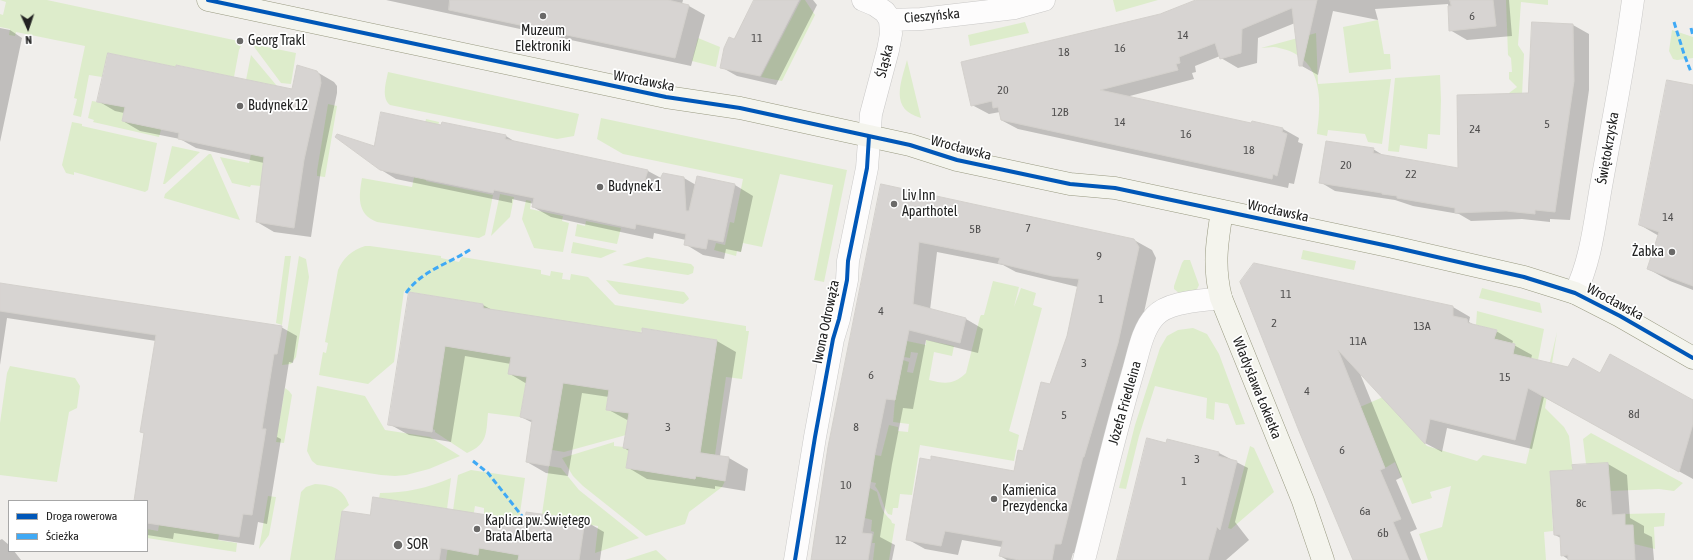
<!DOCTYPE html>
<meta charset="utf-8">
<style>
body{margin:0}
#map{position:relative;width:1693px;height:560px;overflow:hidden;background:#f0eeeb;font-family:"Asap Condensed",sans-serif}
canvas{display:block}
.legend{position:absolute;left:8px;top:500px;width:140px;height:52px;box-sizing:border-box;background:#fff;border:1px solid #a7a7a7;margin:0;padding:5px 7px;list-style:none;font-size:12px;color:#222}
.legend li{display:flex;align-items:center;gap:8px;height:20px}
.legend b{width:20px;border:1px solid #a7a7a7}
.north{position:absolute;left:8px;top:8px;width:40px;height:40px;-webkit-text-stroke:3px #fff;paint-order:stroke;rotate:177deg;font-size:11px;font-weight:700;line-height:16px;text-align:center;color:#222}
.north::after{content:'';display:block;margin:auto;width:14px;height:18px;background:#222;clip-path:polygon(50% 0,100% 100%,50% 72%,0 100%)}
</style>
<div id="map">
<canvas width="1693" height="560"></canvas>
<ul class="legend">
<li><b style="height:5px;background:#0057b8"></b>Droga rowerowa</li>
<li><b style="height:5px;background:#3fa9f5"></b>Ścieżka</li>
</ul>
<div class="north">N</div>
</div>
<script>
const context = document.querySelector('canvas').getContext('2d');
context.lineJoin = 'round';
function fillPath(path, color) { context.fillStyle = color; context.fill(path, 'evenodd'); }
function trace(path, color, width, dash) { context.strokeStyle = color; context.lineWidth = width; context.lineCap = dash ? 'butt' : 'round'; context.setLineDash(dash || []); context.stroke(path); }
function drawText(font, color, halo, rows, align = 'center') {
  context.font = font + ' "Asap Condensed",sans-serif'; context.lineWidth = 3.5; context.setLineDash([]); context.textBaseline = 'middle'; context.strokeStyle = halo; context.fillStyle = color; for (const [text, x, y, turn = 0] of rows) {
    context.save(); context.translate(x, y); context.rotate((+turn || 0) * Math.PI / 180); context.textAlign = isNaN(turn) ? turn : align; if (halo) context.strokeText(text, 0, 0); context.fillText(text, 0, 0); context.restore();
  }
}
const grass = new Path2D(`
 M0,0H47L243,42L239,50L234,77L177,65L176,67L108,53L102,77L89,75L81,117L73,115L77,99L74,98L85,46L16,32L15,36L9,35L10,29L0,27V14L3,15L6,2Z
 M801,0H805L815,15L782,81L761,77Z
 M1113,0H1158L1116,12Z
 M1506,0H1548V5L1521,2L1518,45L1524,54L1522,95L1510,118L1509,93L1517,87L1509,79V72H1512L1511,58L1508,55Z
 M1378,20L1384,54H1390L1391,69L1349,73L1343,27Z
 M1025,22L1029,33L970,46L968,35Z
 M1672,30L1693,37V58L1677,60L1673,59L1669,51Z
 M1316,33L1318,84L1391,79L1382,144L1368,142L1365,134L1328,130L1327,136L1317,134C1322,99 1323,57 1279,48C1274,46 1267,48 1261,48Z
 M698,38L720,47L716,67L692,61Z
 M252,44L296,53L291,84L281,83Z
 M251,55L277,86L246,80Z
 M907,60L921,118C889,109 901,83 907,60Z
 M388,72L579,114L574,136L557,139L390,105C381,98 386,82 388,72Z
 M1440,75L1441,100L1440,135L1428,134L1427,149L1400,145L1399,152L1388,151L1395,78Z
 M92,101L125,107L122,121L151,127L163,123L159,137L93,122L94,120L88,118Z
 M328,104L337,106L325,177L317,176V171Z
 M601,118L847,170L824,282L814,280L833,185L780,174L762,247L743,243L741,252L737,251L736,256L714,250L716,243L725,245L730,222L734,223L743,179L623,154L597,139Z
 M426,119L439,122L426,181L493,195L485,235L479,238L377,222C356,214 359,195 362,178L412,187Z
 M72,122L82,124V126L157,143L148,190L145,192L74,172V175L66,173L62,165Z
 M257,128L276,133L261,186L251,185L250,187L232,183L220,157L249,163Z
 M172,146L200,152L165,184H163Z
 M209,154H211L240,220L164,198L165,194Z
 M500,194L514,197L510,217L491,236Z
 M526,200L531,201L530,209L563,216L562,221L569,223L563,252L534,248L522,219Z
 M586,221L621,228L617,244L575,236L577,224L585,226Z
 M573,242L617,251L601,258L571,253Z
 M365,246H370L441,256V258L459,262L462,257L541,270V274L550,276L551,271L563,273L562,279L570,280L571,274L588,277L615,305L746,326V331H749L742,379L726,377L715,455L700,452L717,340L643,328L640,333L484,309L483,304L404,291L394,362L368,384L319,375L323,352L326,353L328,343L325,342L338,270C343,258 352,250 365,246Z
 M1303,250L1356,261L1354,270L1301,259Z
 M285,256H291L282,325L276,323Z
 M299,256L306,259L309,277L296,357L291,364L282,365Z
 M647,257L691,264L694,267L693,273L688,275L622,265Z
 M1184,260H1190L1199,285L1196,291L1179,293L1174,289V286L1182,263Z
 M606,280L684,292L688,297L689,299L683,304L619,294Z
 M993,281L1019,287L1014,307L1021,288L1036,293L1033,305L1042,308L1009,431L1019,435L1014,461L920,445L912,495L900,494L898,508H893L892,515L888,514C882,505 882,494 875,486L876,483L871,482L875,455L881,456L889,425L898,427V431L908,432L909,424L893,422L895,400L903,360L909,362L907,372L913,373L918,353L911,352L910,358L904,357L907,341L926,345V340L954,346L952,356L934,352L929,380C944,384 954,385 966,373L980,317L981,315H984Z
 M1482,288L1540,303L1542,313L1479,298Z
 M1477,311L1544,329L1538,360L1513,354L1515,344L1494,339L1497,330L1476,325Z
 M1193,328L1207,334L1219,354L1245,424L1236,425L1228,404L1215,402L1214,420L1206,418L1207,398L1155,386L1139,436L1126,489L1119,488L1135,425L1160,348L1167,336L1178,330Z
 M1557,332L1545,408L1564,427L1569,436L1573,470L1550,471L1553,531L1544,532L1546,560H1428L1419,534L1442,527L1451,486L1430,492L1432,498L1412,504L1395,462L1385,468L1360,407L1383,397L1427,446L1477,461L1483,455L1526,464Z
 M445,346L511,357L527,377L520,417L488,413C486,433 488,444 467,453L435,432V430L432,429Z
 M10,366L75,378L80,386L77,408L69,412L57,482L0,475V423L7,373Z
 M611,373L606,410L634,414L626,435L564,452L552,450L563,383Z
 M317,386L365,396L385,430L430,437L460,456L429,469L406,475L395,476L381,475L317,465L312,461L307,451Z
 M285,388L289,391L292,395L284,443L276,442Z
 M1591,433L1683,483L1674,491L1659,489L1610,491V482L1586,464L1583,439Z
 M614,442V446L624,447V448L629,449L626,468L695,479L696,476L725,481L722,487L689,512L685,524L646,536L583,486L573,476L562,458Z
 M1250,446L1254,448L1274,492L1231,529L1228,528Z
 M549,466L561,468L579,490L639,538L595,553L598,526L584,524V520L542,514Z
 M471,470L525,478L519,520L484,514V508L475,506L467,553L477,555L479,548L519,555L518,560H446L458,475Z
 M451,478L447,509L379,498L380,493C405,493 428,488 451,478Z
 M315,484C332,485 343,488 349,505L342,511L335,560H290L301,492L306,487Z
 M870,488L877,492C880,504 882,513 891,520L892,523L895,524L889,560H873L875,543H872L874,532L871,531L872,520L865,518Z
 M268,496L276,497L269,535L259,549Z
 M1665,513L1664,526L1654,527L1655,549L1634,544L1625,525V514Z
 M159,525L219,534L218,540L237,543L236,552L147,538V529L158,531Z
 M656,550L667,560H625Z`);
const shadow = new Path2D(`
 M386,0H683L682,4L689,6L705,15L691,66Z
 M755,0H813L817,5L776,85L737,76L721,67Z
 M1198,0H1509L1512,36L1467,40L1450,30L1448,4L1375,9L1378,20L1333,11L1318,75L1300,65L1295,23L1258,38L1257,63L1238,68L1221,58L1220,56L1195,66L1196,72L1192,73L1194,79L1126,97L1252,124L1283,129L1299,138L1298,142L1303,144L1294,184L1289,183L1288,188L1018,129L1001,120L1000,112L989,114L972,105L1160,15Z
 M1533,23L1573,25L1589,34V90L1570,220L1550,219V222L1522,219L1471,221L1459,214L1413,206L1395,200L1335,191L1320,182L1373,149L1386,157L1459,169L1529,94Z
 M0,28L10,30L22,38L0,142Z
 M317,72L334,82L337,86V93L321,170L311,237L274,232L257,222L264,163L196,148L180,139L140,131L123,121L124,113L115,111L98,101L292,91Z
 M1693,86V290L1670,281L1648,269L1659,236L1640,225Z
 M441,126L506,136L517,143L648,171L661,178H684L696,185L697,177L735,185L753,196L741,252L726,249L724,259L703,255L685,244L686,240L654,233L653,239L551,217L533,207L534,204L512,199V203L396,179L378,168L375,148Z
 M882,185L1134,240L1152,250L1156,258L1135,353L1079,554L1073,553L1071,560H1007L1000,556L1002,547L962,540L958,555L925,549L907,539L1014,472L1024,452L1051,386L1067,336L1078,287L1016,272L1003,265L937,252L930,310L966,319L983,329L978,353L926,340L913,409L903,408L892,464L880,537L895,545L892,560H812Z
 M1242,282L1453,307L1470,317L1469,322L1478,327L1496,331L1513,341L1512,344L1532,355L1531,359L1601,375L1693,401V479L1544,397L1532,449L1447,428L1442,452L1425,443L1359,371L1402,477L1396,480L1417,529L1410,532L1421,560H1354Z
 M0,284L281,327L297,336L293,363L289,362L277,437L281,439L267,524L258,522L254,545L174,533L173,539L147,535V501H135L145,434L156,341L7,318L0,365Z
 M410,294L483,305L494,311L642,334L643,329L717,341L736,352L720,456L729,458L748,469L745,491L715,486V489L647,479L627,467L629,451L624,448L629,421L607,409L609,397L582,393L568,476L546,473L527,462L533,423L521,417L527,384L510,374L511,364L465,356L451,442L409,435L389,424Z
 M1219,453L1248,468L1235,522L1249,540L1226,560H1119Z
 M1608,464L1627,475L1630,518L1644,526V533L1652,537L1654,560H1569L1562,555L1561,538L1555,535L1574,471Z
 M371,516L526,522L585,521L604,532L600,560H336Z
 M2,539L9,545V551H14L21,560H0V540Z`);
const building = new Path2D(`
 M450,0H668L689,5L675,58L449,10Z
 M754,0H799L760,76L720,68L724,48L729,37L734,39Z
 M1196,0H1317L1302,66H1299L1292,8L1242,29L1241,53L1220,59L1215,43L1179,57L1180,63L1176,64L1178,70L1100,90L1251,123L1252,121L1283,128L1282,132L1287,134L1277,176L1273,174L1272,179L1001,120L998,107L993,108L992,101L971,106L961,62L1160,14Z
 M1450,0H1493L1496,26L1449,31L1448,6H1451Z
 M1532,22L1573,24L1574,81L1555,212L1535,210V214L1506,211L1455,213V208L1397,198V196L1382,194V193L1319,183L1326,141L1374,148L1373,153L1458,168L1457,95L1528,93Z
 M108,53L176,67V65L292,89L297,65L317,71L320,76L321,83L304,160L294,228L256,222L264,157L178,139L179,133L122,121L125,107L97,102Z
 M1667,80L1693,85V286L1647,269L1659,232L1639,225Z
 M381,112L441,125L442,122L506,135L505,139L648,170L645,180L657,185L663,173L684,177L686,211H689L697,176L735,184L723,242L708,239L706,249L684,245L686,234L636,224L635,229L532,207L534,198L494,190L493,193L380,170L335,137L337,134L374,146Z
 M881,184L1134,239L1139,247L1118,343L1084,457H1083L1061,544H1055L1052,560H1019L999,556L1003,541L945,531L941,546L906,540L920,458L931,460V456L1014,471L1018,450L1023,451L1041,382L1050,384L1067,336L1079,279L1052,276L998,263L1000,258L919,242L913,304L966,318L960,343L909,330L895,400L886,399L875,453L862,533L872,534L868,560H811L828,447Z
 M1254,263L1453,306V316L1467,319L1468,323L1497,330L1494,339L1515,344L1513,354L1568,367L1573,358L1600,373L1610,354L1693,400V424L1679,472L1528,388L1515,440L1430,419L1425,444L1338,350L1385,468L1380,470L1401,519L1393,522L1409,560H1353L1299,431L1240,282Z
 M0,283L282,326L277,354H274L262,429H266L252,515L243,514L239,537L147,523V501H134L144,433L140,432L156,335L0,311Z
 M409,292L483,304V308L642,333V328L717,340L700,453L729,457L725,481L696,476L695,479L626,468L629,449L623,448L629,413L606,410L609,390L563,383L549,466L526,462L532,420L520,417L527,377L508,374L511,357L445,346L432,432L388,425Z
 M1147,438L1166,443L1167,439L1219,452L1218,456L1237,461L1220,530L1217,527L1208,560H1117Z
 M1608,463L1612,515L1625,514V525H1633L1635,560H1568V555L1561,556L1560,535H1554L1550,471L1573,470L1572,465Z
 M373,497L525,521L526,512L585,520L579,560H518L519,555L479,548L478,555L441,548L439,560H335L342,511L370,515Z`);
const street = new Path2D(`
 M890,20L921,19L1015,8L1044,0
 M1575,293C1592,259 1595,218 1602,181C1613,120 1625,61 1633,0
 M795,560L815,437L833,339L839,319L847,280L848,261L867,168L871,114L888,50L891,34L890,20L885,12L875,5L863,0
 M1084,560C1100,498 1114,436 1132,375C1138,356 1141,331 1155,316C1169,301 1202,301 1221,298`);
const secondary = new Path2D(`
 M208,0L666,97L740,108L910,145L957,160L1070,184L1115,188L1393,247L1524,277L1575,293L1620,316L1693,358
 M1222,211C1217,242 1213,266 1221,298L1303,501L1323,560`);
const quiet = new Path2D(`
 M1674,22L1684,54L1691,72
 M1691,28L1693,36
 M406,293C422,270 449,264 471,249
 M473,461L488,473L522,516`);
const cycleway = new Path2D(`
 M208,0L666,97L740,108L910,145L957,160L1070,184L1115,188L1393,247L1524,277L1575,293L1620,316L1693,358
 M795,560L815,437L833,339L839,319L847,280L848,261L867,168L869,136`);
const markers = [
 [543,16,4,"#6a6968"],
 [240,41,4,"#6a6968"],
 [240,106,4,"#6a6968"],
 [600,187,4,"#6a6968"],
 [894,204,4,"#6a6968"],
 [1672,252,4,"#6a6968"],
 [994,499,4,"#6a6968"],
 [477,529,4,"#6a6968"],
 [398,545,5,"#6a6968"]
];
const numberNames = [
 ["6",1472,16],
 ["14",1183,35],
 ["11",757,38],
 ["16",1120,48],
 ["18",1064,52],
 ["20",1003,90],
 ["12B",1060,112],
 ["14",1120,122],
 ["5",1547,124],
 ["24",1475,129],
 ["16",1186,134],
 ["18",1249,150],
 ["20",1346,165],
 ["22",1411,174],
 ["14",1668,217],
 ["7",1028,228],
 ["5B",975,229],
 ["9",1099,256],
 ["11",1286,294],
 ["1",1101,299],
 ["4",881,311],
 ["2",1274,323],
 ["13A",1422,326],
 ["11A",1358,341],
 ["3",1084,363],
 ["6",871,375],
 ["15",1505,377],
 ["4",1307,391],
 ["8d",1634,414],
 ["5",1064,415],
 ["3",668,427],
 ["8",856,427],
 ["6",1342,450],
 ["3",1197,459],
 ["1",1184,481],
 ["10",846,485],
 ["8c",1581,503],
 ["6a",1365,511],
 ["6b",1383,533],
 ["12",841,540]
];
const streetNames = [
 ["Cieszyńska",932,16,-5],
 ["Śląska",885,61,-76],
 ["Wrocławska",644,81,11],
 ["Wrocławska",961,148,15],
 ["Świętokrzyska",1608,148,-80],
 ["Wrocławska",1278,211,12],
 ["Wrocławska",1615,302,28],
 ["Iwona Odrowąża",826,322,-78],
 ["Władysława Łokietka",1257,388,68],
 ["Józefa Friedleina",1125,403,-74]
];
const poiNames = [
 ["Muzeum",543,31,"center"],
 ["Elektroniki",543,47,"center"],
 ["Georg Trakl",248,41],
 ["Budynek 12",248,106],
 ["Budynek 1",608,187],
 ["Liv Inn",902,196],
 ["Aparthotel",902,212],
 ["Żabka",1664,252,"right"],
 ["Kamienica",1002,491],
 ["Prezydencka",1002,507],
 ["Kaplica pw. Świętego",485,521],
 ["Brata Alberta",485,537],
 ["SOR",407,545]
];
fillPath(grass, '#ddeccb');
fillPath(shadow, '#0003');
fillPath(building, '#d7d4d2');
trace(building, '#d3d0cc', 1);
trace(street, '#c9c8c7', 23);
trace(secondary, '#999a82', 23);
trace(street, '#fdfcfc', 22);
trace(secondary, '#f4f4ed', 22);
trace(quiet, '#3fa9f5', 3, [6, 3]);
trace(cycleway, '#0057b8', 4);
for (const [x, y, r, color] of markers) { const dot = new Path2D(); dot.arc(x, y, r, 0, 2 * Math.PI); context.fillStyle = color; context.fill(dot); trace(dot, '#fff', 1.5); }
drawText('12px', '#4f4e4e', null, numberNames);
drawText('14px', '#222', '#fff', streetNames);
drawText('14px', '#222', '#fff', poiNames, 'left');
</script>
